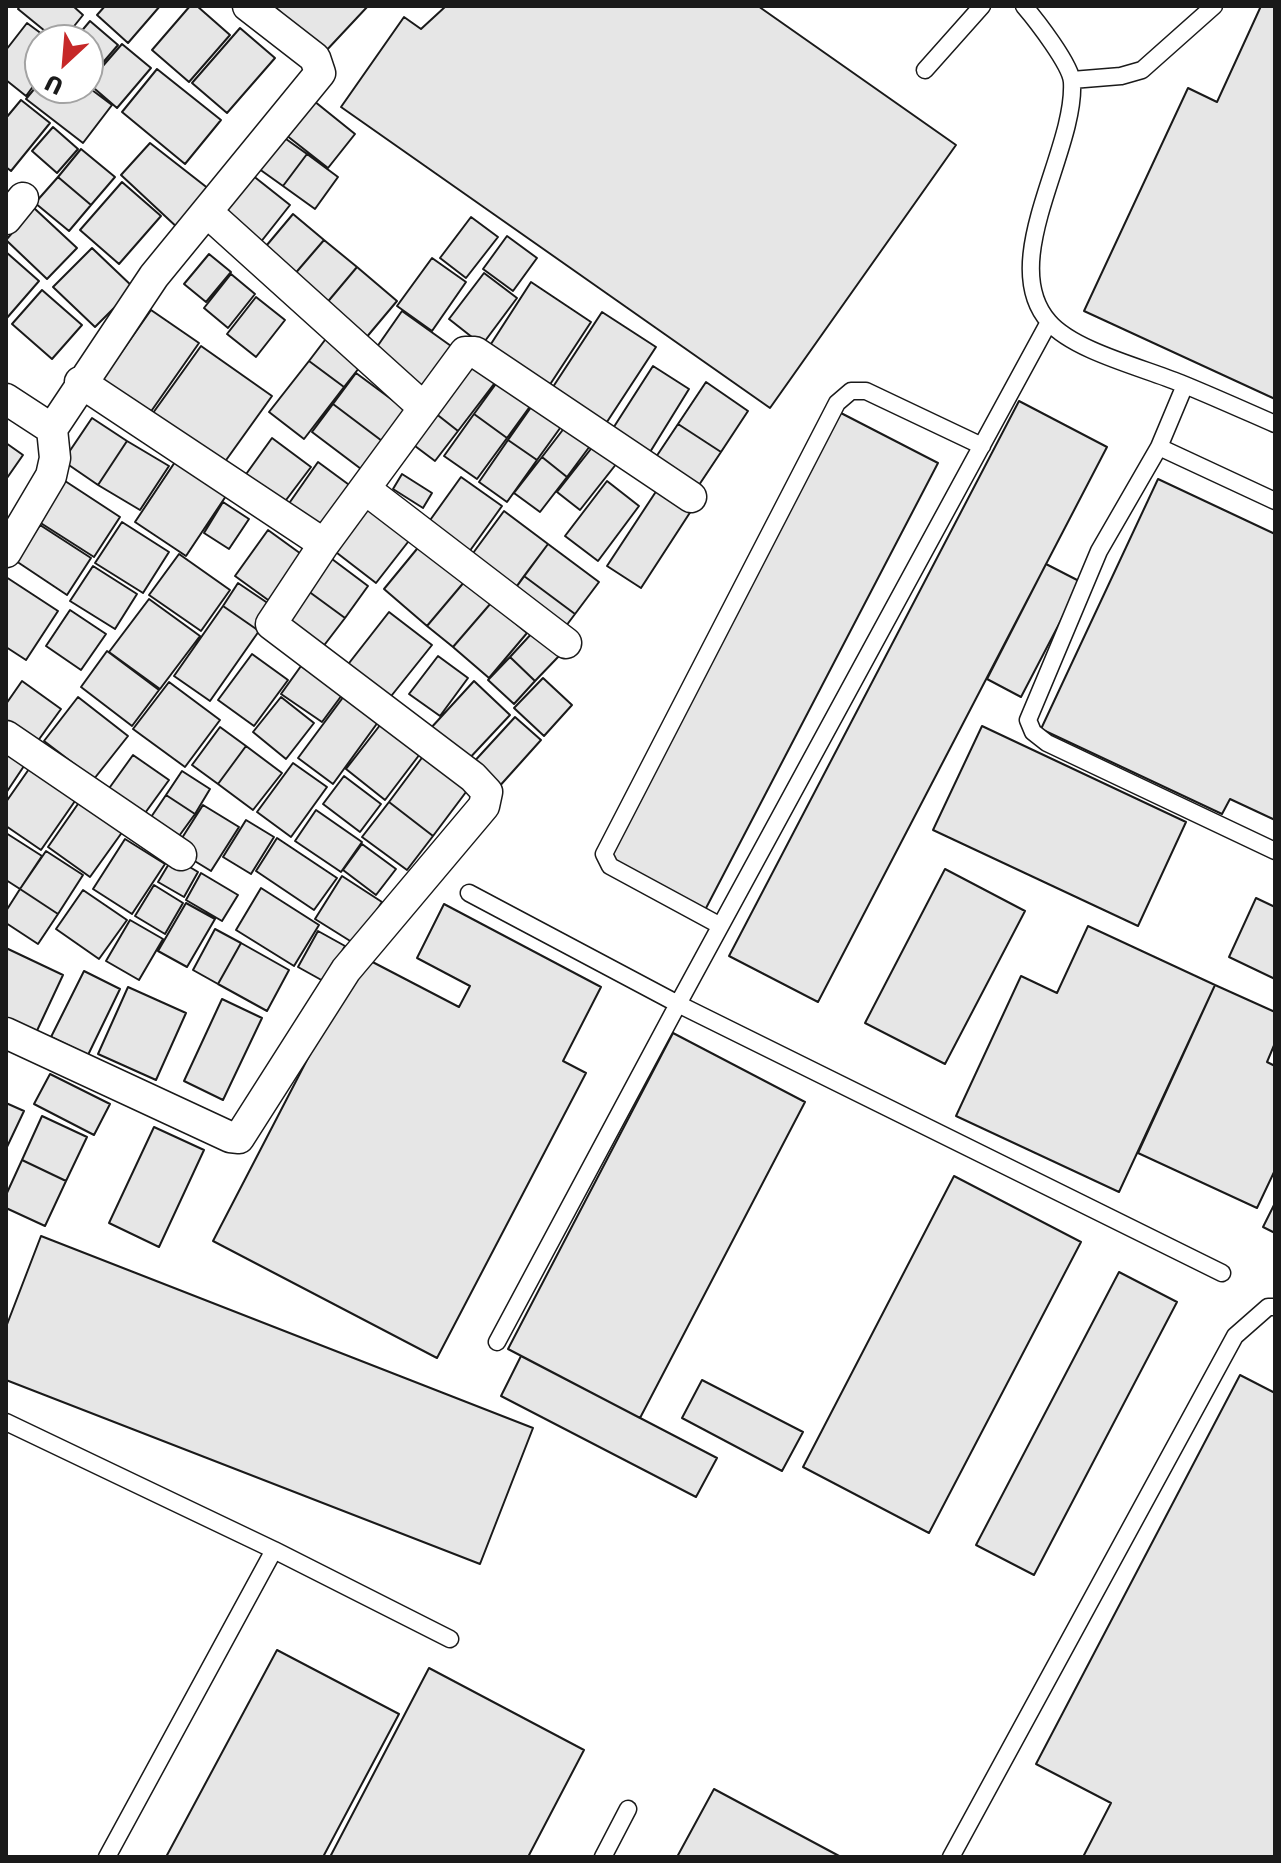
<!DOCTYPE html>
<style>
body{margin:0}
#map{position:relative;width:1281px;height:1863px;overflow:hidden;background:#fff;font-family:"DejaVu Sans",sans-serif}
canvas{display:block}
.frame{position:absolute;inset:0;border:8px solid #1a1a1a;pointer-events:none}
.north{position:absolute;left:24px;top:24px;width:80px;height:80px;box-sizing:border-box;background:#fff;border:2px solid #a3a3a3;border-radius:50%;rotate:206deg;font-size:22px;font-weight:700;line-height:32px;text-align:center;color:#1a1a1a}
.north::after{content:'';display:block;margin:auto;width:28px;height:36px;background:#c62828;clip-path:polygon(50% 0,100% 100%,50% 72%,0 100%)}
</style>
<div id="map">
<canvas width="1281" height="1863"></canvas>
<div class="frame"></div>
<div class="north">U</div>
</div>
<script>
const context = document.querySelector('canvas').getContext('2d');
context.lineJoin = 'round';
function fillPath(path, color) { context.fillStyle = color; context.fill(path, 'evenodd'); }
function trace(path, color, width, dash) { context.strokeStyle = color; context.lineWidth = width; context.lineCap = dash ? 'butt' : 'round'; context.setLineDash(dash || []); context.stroke(path); }
const building = new Path2D(`
 M20,6H73L83,15L63,40H56L18,9Z
 M105,6H160L128,43L97,15Z
 M190,6H197L230,35L189,82L152,50Z
 M274,6H368L324,53Z
 M446,6H758L956,145L770,408L341,107L404,17L421,29Z
 M1261,6H1275V399L1084,311L1188,88L1217,102Z
 M90,21L118,45L88,80V40H74Z
 M27,23L50,40H40V77L26,96L6,80V50Z
 M240,28L275,58L227,113L192,83Z
 M122,44L151,68L117,108L88,83Z
 M157,69L221,120L185,164L122,112Z
 M40,82V88L88,87L112,105L83,143L26,99Z
 M21,100L50,123L11,171L6,167V118Z
 M314,101L355,134L328,168L286,135Z
 M53,127L78,149L57,173L32,151Z
 M279,134L307,154L283,186L255,166Z
 M150,143L214,193L180,230L121,175Z
 M81,149L115,177L91,205L58,177Z
 M307,154L338,177L315,209L283,186Z
 M247,171L290,205L260,243L216,209Z
 M58,177L91,205L69,231L35,203Z
 M122,182L161,216L119,264L80,230Z
 M34,208L77,248L47,279L6,240Z
 M293,214L324,240L287,283L256,258Z
 M471,217L498,237L466,278L440,258Z
 M507,236L537,258L513,291L483,269Z
 M324,240L357,267L320,311L287,283Z
 M92,248L134,288L95,327L53,287Z
 M6,252L39,281L6,319Z
 M209,254L231,272L206,302L184,284Z
 M432,258L466,282L432,331L397,306Z
 M357,267L397,301L360,345L320,311Z
 M484,273L517,298L482,345L449,319Z
 M231,274L255,294L228,328L204,308Z
 M531,282L591,322L549,386L489,347Z
 M42,290L82,325L52,359L12,324Z
 M256,297L285,320L256,357L227,334Z
 M151,310L199,343L145,420L97,387Z
 M402,311L451,346L421,388L372,354Z
 M602,312L656,347L603,428L549,393Z
 M328,336L363,363L344,387L309,361Z
 M201,346L272,396L224,463L153,413Z
 M468,359L497,380L458,431L430,409Z
 M309,361L344,387L304,439L269,412Z
 M653,366L689,389L647,457L610,433Z
 M356,373L414,416L390,447L333,404Z
 M498,381L531,405L507,438L474,414Z
 M706,382L748,411L721,452L678,424Z
 M1019,401L1107,447L818,1002L729,956Z
 M534,403L563,424L537,460L508,440Z
 M333,404L390,447L369,475L312,432Z
 M430,409L458,431L435,461L407,440Z
 M839,412L938,463L705,910L607,858Z
 M474,414L507,438L477,479L444,456Z
 M92,418L127,441L98,485L63,461Z
 M678,424L721,452L693,494L650,466Z
 M565,427L590,446L567,477L542,457Z
 M272,438L311,467L277,512L239,484Z
 M508,440L537,460L507,502L479,482Z
 M127,441L169,466L140,510L98,485Z
 M6,443L23,455L7,478L6,477Z
 M594,445L617,463L580,510L557,492Z
 M542,457L567,477L540,512L514,493Z
 M175,462L226,496L186,556L135,522Z
 M318,462L352,487L316,536L283,512Z
 M402,474L432,493L423,508L393,489Z
 M461,477L502,506L464,559L423,530Z
 M62,479L120,517L94,557L36,520Z
 M1158,479L1275,534V820L1230,799L1222,814L1041,729Z
 M607,481L639,506L598,561L565,536Z
 M657,490L691,511L641,588L607,566Z
 M367,496L415,533L376,583L328,546Z
 M223,502L249,519L229,549L204,533Z
 M504,511L548,544L509,597L465,564Z
 M122,522L169,552L143,593L95,563Z
 M40,525L91,558L67,595L16,561Z
 M268,530L308,559L275,605L235,576Z
 M421,544L465,581L427,626L384,589Z
 M548,544L599,582L575,614L524,576Z
 M179,554L230,590L201,631L149,595Z
 M328,556L368,586L345,618L304,588Z
 M1046,564L1081,582L1021,697L987,679Z
 M93,566L137,594L115,629L70,601Z
 M524,576L575,614L560,634L509,597Z
 M6,577L58,611L26,660L6,647Z
 M465,581L491,603L453,647L427,626Z
 M238,583L275,608L259,631L223,606Z
 M304,588L345,618L319,652L279,623Z
 M149,599L200,636L160,689L109,652Z
 M491,603L527,633L489,678L453,647Z
 M223,606L259,631L210,701L174,676Z
 M70,610L106,634L81,670L46,646Z
 M389,612L432,645L388,700L346,667Z
 M533,632L559,656L535,681L510,657Z
 M107,651L159,690L132,726L81,687Z
 M252,654L288,680L254,726L218,700Z
 M438,656L468,678L440,716L409,694Z
 M510,657L535,681L514,704L488,680Z
 M301,666L342,695L322,722L281,694Z
 M543,678L572,705L544,736L514,708Z
 M22,681L61,709L32,749L6,731V704Z
 M474,681L510,715L466,762L430,729Z
 M169,682L220,720L185,767L133,729Z
 M347,692L381,718L333,784L298,758Z
 M78,697L128,736L94,779L44,741Z
 M281,697L314,723L286,759L253,732Z
 M515,717L541,740L497,789L471,765Z
 M384,720L423,750L385,800L346,769Z
 M982,726L1186,822L1138,926L933,830Z
 M220,727L246,746L218,784L192,765Z
 M246,746L282,773L253,810L218,784Z
 M6,750L26,763L6,793Z
 M133,755L169,780L140,820L105,794Z
 M424,755L469,788L433,836L389,802Z
 M293,763L327,787L291,837L257,812Z
 M29,769L75,801L41,850L6,826V802Z
 M182,771L210,789L195,814L166,795Z
 M344,776L381,804L360,832L323,804Z
 M166,795L195,814L174,843L145,826Z
 M80,801L123,831L90,877L48,847Z
 M389,802L433,836L407,870L362,837Z
 M203,805L239,827L211,871L175,849Z
 M316,810L362,842L341,872L295,841Z
 M246,820L274,837L251,874L223,857Z
 M6,833L42,856L20,889L6,880Z
 M277,838L337,878L314,910L256,871Z
 M125,839L165,864L132,914L93,889Z
 M362,844L396,869L376,895L343,870Z
 M46,851L83,875L58,914L20,889Z
 M173,857L198,872L184,897L158,882Z
 M945,869L1025,911L945,1064L865,1023Z
 M201,873L238,895L222,921L186,900Z
 M342,876L382,902L355,944L315,919Z
 M154,885L183,903L165,934L135,916Z
 M261,888L319,925L294,966L236,930Z
 M20,889L58,914L38,944L6,923V911Z
 M83,890L127,920L99,959L56,929Z
 M1256,898L1275,907V979L1229,957Z
 M186,903L215,919L187,967L158,951Z
 M444,904L601,987L563,1061L586,1073L437,1358L213,1241L361,956L459,1007L470,986L417,958Z
 M130,920L163,939L139,980L106,961Z
 M1088,926L1215,985L1119,1192L956,1116L1021,976L1057,993Z
 M215,929L241,943L218,984L193,970Z
 M318,931L345,946L325,982L298,967Z
 M241,943L289,970L267,1011L218,984Z
 M6,948L63,975L34,1037L6,1023Z
 M84,971L120,989L88,1055L51,1037Z
 M1215,985L1275,1012V1043L1267,1062L1275,1066V1170L1257,1208L1138,1153Z
 M128,987L186,1013L156,1080L98,1054Z
 M222,999L262,1018L223,1100L184,1081Z
 M673,1033L805,1102L640,1418L508,1349Z
 M50,1074L110,1104L94,1135L34,1104Z
 M6,1103L24,1111L6,1149Z
 M42,1116L87,1137L66,1181L22,1160Z
 M154,1127L204,1150L159,1247L109,1223Z
 M22,1160L66,1181L45,1226L6,1208V1195Z
 M954,1176L1081,1242L929,1533L803,1467Z
 M1275,1203V1233L1263,1227Z
 M41,1236L533,1428L480,1564L6,1380V1327Z
 M1119,1272L1177,1302L1034,1575L976,1545Z
 M521,1356L717,1458L696,1497L501,1396Z
 M1240,1375L1275,1393V1857H1083L1111,1803L1036,1764Z
 M702,1380L803,1432L782,1471L682,1418Z
 M277,1650L399,1714L323,1857H166Z
 M429,1668L584,1750L528,1857H330Z
 M714,1789L841,1857H677Z`);
const lane = new Path2D(`
 M1024,6C1036,20 1071,65 1072,82C1076,152 996,262 1049,322C1074,351 1144,368 1180,383C1212,396 1243,410 1275,424
 M925,70L982,6
 M1072,80L1121,76L1142,70L1214,6
 M1049,322L678,1004L1222,1273
 M1185,385L1159,447L1099,551L1028,720L1033,732L1047,743L1275,851
 M1159,447L1275,501
 M469,893L678,1004L497,1342
 M719,925L610,866L604,854L837,403L851,391H866L982,446
 M6,1422L274,1550
 M107,1857L274,1550L450,1639
 M603,1857L628,1809
 M951,1857L1235,1336L1268,1307H1275`);
const street = new Path2D(`
 M207,212L423,407
 M6,219L23,198
 M80,382L324,544
 M6,399L52,429L55,458L51,476L6,552
 M52,429L154,276L320,73L315,58L248,6
 M365,489L566,643
 M6,736L181,855
 M6,1033L230,1137L239,1138L346,970L484,806L487,792L473,777L271,624L324,544L465,352H475L691,497`);
fillPath(building, '#e6e6e6');
trace(building, '#1a1a1a', 2);
trace(lane, '#1a1a1a', 19);
trace(street, '#1a1a1a', 33);
trace(lane, '#fff', 16);
trace(street, '#fff', 30);
</script>
